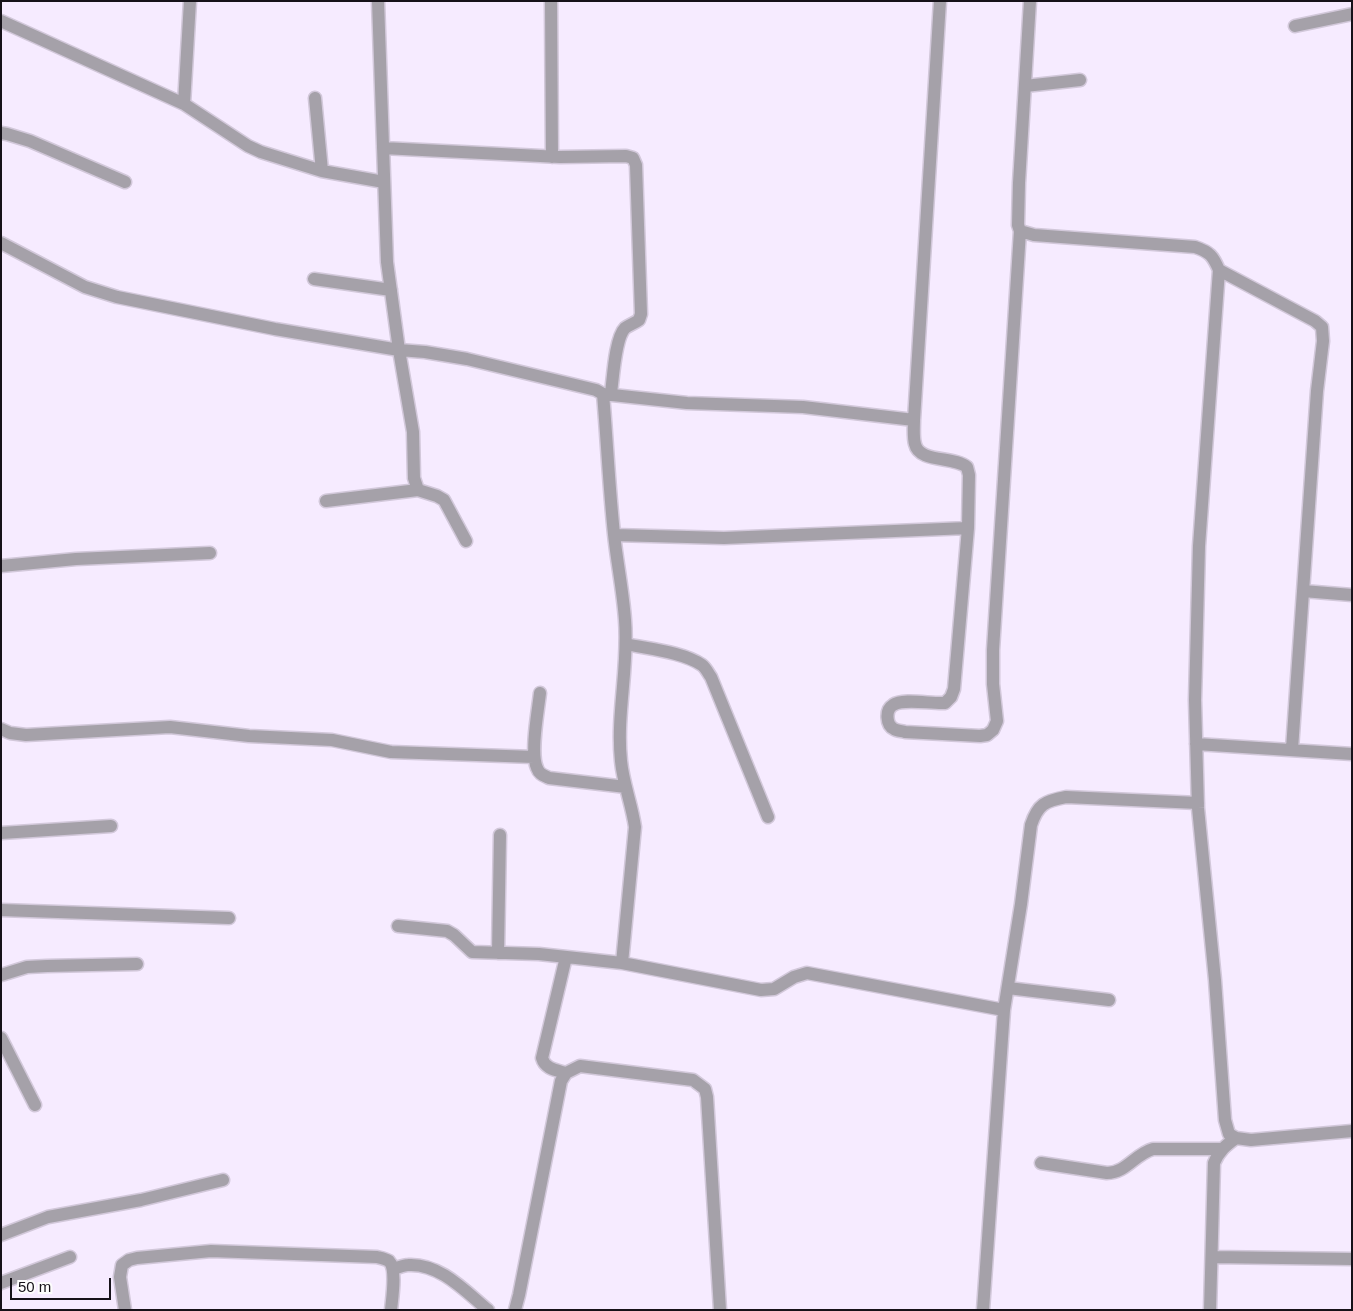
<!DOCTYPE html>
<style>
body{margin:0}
#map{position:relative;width:1353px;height:1311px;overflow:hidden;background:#f6ebff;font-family:Helvetica,sans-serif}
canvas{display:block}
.frame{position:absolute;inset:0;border:2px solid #161219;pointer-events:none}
.scale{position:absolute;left:10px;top:1278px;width:101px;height:22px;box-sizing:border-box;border:2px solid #161219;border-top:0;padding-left:6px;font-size:15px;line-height:18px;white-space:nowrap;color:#161219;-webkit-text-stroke:4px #fdfdfd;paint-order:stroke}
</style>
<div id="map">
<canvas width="1353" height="1311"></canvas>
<div class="frame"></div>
<div class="scale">50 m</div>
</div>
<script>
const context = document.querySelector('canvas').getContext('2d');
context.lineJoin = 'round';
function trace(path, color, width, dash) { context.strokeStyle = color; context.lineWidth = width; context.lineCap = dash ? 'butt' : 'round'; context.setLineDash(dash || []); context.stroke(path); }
const minor = new Path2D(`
 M378,1L387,262L399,350L413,432L414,478L418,490L437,496L444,500L466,541
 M551,1L552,157
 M940,1L914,420C914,427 913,437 915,444C919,463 954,456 967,467L969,475L968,528L954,689L951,697L945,703C931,704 903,698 893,705C885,710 886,725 894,729C897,731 902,731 905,732L980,736L987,735L993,730L997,721L993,684V650L1020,231
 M1030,1L1019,183L1018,225L1020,231L1034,235L1195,247C1210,252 1213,256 1219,270L1199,546L1195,700L1198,808L1215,980L1225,1120L1229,1134L1236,1138L1251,1140L1352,1131
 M1,21L184,104L248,146L261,152L322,171L384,182
 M1295,26L1352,14
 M1025,86L1080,80
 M315,98L322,171
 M184,104L190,1
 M1,133L7,134L30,141L125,182
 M383,148L560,157L626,156L633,158L636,165L641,314L639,320C635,323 629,325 625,328C615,338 613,379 611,393
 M1,243L85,287L117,297L275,329L399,350L425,352L467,359L596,390L603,394C607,440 609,487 614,534C617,563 623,591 625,620C629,667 616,714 621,761C623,783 632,805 635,827L622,963L761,990L774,989L794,977L807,973L1004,1010L983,1310
 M1219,270L1315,321L1322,327L1323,341L1317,391L1292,749
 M314,279L391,290
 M603,394L687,403L803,407L914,420
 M326,501L418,490
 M614,535L724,538L968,528
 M1,566L76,559L210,553
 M1303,591L1352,595
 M626,644C649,649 683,652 702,665C706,668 708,673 711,677L768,817
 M540,693C538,711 530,753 537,768C539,774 543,775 549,778L626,787
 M1,729L10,733L26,735L170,727L249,736L332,740L391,752L534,757
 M1196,744L1352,754
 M1,833L111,826
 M1,910L229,918
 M398,926L447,931L454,935L472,952L539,954L622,963
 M498,953L500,835
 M566,957L542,1058C545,1069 556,1070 566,1073
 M1,975L27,967L47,966L137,964
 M1008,988L1109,1000
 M1004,1010L1021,904L1031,825C1038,804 1045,801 1066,797L1198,803
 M1,1038L35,1105
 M1041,1163L1107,1173C1126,1173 1135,1154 1153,1149H1221
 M1,1235L48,1217L141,1200L223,1180
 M1212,1257L1352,1259
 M393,1269C398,1268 403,1265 408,1265C440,1263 465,1291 488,1310
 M1,1283L70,1257
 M125,1310L120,1277L122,1265L129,1260L137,1258L211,1251L377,1257C381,1258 386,1259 389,1261C397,1269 392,1299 391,1310
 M515,1310L519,1295L561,1081L566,1073L580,1066L693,1080L705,1089L707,1097L720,1310
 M1210,1310L1214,1163C1219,1151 1226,1145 1236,1138`);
trace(minor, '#d2c8da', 15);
trace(minor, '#a5a1a9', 12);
</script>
